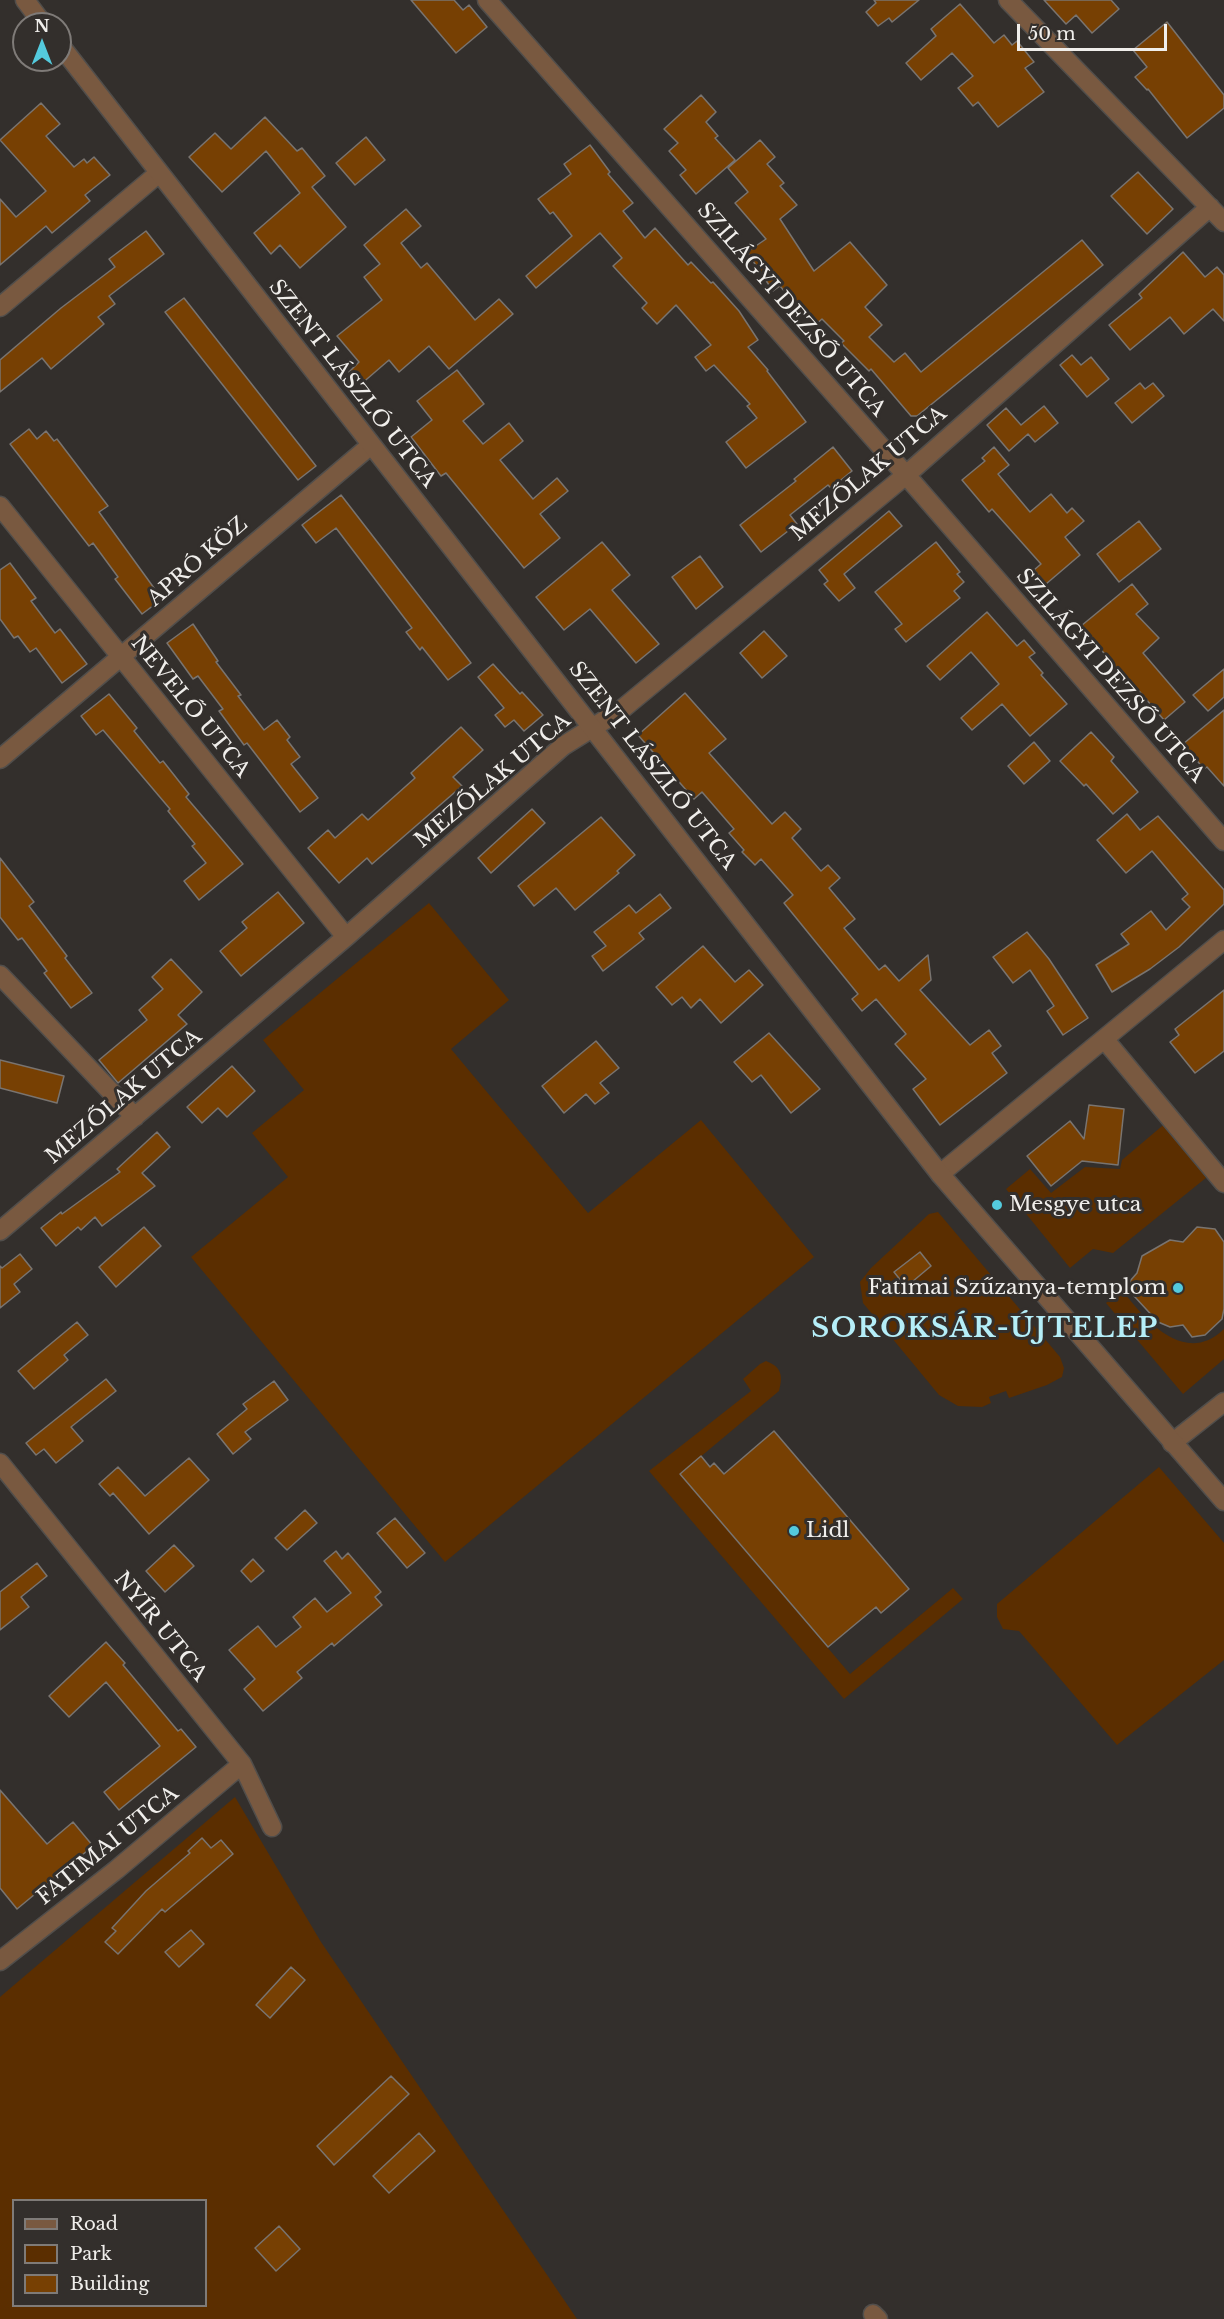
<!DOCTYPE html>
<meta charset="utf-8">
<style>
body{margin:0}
#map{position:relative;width:1224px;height:2319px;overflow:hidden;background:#332f2c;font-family:"Libre Baskerville",serif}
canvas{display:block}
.legend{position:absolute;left:12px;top:2199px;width:195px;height:108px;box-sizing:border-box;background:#332f2c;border:2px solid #7f7b78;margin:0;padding:8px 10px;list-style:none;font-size:18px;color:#f0eeeb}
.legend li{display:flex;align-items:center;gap:12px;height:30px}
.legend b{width:30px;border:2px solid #7f7b78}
.north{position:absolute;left:12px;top:12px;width:60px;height:60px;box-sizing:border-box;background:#332f2c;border:2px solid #7f7b78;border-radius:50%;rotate:0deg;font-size:16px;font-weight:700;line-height:24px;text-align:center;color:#f0eeeb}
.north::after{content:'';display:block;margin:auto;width:21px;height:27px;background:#54cadd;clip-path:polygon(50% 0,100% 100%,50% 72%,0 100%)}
.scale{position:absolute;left:1017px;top:24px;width:150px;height:27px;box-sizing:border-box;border:3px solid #f0eeeb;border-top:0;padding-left:8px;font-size:18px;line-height:21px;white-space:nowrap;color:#f0eeeb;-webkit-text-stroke:4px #332f2c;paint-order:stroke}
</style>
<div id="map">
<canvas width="1224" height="2319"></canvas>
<ul class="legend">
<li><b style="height:8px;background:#795940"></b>Road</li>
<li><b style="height:16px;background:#5b2e00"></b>Park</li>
<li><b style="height:16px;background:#774003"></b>Building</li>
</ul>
<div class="north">N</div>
<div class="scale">50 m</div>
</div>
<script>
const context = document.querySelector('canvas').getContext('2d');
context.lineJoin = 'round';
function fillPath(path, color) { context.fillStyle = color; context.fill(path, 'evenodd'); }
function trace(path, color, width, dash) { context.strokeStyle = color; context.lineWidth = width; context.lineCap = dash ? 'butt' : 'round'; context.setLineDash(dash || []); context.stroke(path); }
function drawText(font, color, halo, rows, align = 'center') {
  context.font = font + ' "Libre Baskerville",serif'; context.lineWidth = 6; context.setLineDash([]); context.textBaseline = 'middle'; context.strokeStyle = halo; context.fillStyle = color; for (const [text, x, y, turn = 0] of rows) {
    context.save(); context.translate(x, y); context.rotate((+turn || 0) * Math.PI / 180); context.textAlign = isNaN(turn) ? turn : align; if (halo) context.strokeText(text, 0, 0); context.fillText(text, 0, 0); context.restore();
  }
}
const green = new Path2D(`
 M429,903L509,1000L451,1049L588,1213L701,1120L814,1257L445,1562L191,1257L288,1177L252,1133L304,1090L263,1040Z
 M1168,1121L1212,1173L1113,1253L1093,1249L1070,1268L1006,1189L1030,1169L1051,1193L1085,1167L1120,1169L1122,1160Z
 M938,1212L1060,1357L1064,1368L1062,1377L1047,1385L1009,1398L1006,1391L989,1397L991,1403L982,1407L958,1406L939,1395L863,1303L860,1282L871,1268L929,1214Z
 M1122,1290C1145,1320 1185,1367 1224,1329V1359L1183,1394L1106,1303Z
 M766,1361C782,1367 783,1376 779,1391L680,1474L850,1674L953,1588L963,1599L844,1699L649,1471L751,1391L743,1379L760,1364Z
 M1159,1467L1224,1543V1660L1117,1745L1019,1631L1003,1629L997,1617V1604Z
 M235,1797L321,1942L577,2319H0V1997ZM14,2200H206V2306H14Z`);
const building = new Path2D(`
 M411,0H454L463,10L469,5L487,27L456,53Z
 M874,0H919L892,22L889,18L878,26L866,12L876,3Z
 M1044,0H1111L1119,9L1092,33L1076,15L1066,24Z
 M960,4L994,43L1004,35L1012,45L1017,41L1034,62L1025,68L1044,92L998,127L978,102L973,106L958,88L973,76L952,53L921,80L906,63L936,36L931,29Z
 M1167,22L1224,95V108L1187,138L1148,89L1147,90L1135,77L1147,67L1133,50Z
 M701,95L716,112L706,122L718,136L715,138L735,160L696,194L680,175L686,170L669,151L678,143L664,129Z
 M41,103L60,124L46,136L74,167L84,159L87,163L94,157L110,175L85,195L90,201L52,233L46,226L0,265V199L16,217L46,191L0,140Z
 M265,117L297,151L302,148L325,176L312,187L346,227L300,268L280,245L271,254L254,233L300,193L266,151L222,192L189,157L215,133L231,149Z
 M366,137L385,160L355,185L336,163Z
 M760,140L775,157L767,164L784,183L780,186L797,205L780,219L814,271L850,242L887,285L865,307L882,325L869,337L894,362L905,353L921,372L1082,240L1103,265L917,416H911L871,369L869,371L841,343L844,341L822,319L814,326L780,286L773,291L747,252L766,239L735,203L748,192L728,168Z
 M590,145L610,172L608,174L633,203L623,211L645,238L655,228L688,265L691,262L711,283L713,282L739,311L758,340L748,347L768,370L767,371L806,422L746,468L726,442L757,418L747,406L750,404L714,365L706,371L695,357L711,345L676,305L657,324L642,308L647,303L613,266L622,258L600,233L536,288L526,276L572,236L553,212L550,214L538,199L571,174L564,164Z
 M1138,172L1173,209L1147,234L1111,196Z
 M406,209L421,226L401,243L421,268L427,263L475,320L499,299L513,314L449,369L429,346L399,372L389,360L360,385L349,372L359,362L337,336L382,300L364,277L380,264L364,245Z
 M146,231L164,254L109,296L115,304L98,317L104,324L51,369L42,358L0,392V360L61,308L115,267L109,259Z
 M1183,252L1205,277L1217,267L1224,275V321L1213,309L1184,334L1170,317L1130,350L1109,325L1142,298L1139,294Z
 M184,298L316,466L298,480L165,312Z
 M1072,355L1081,365L1091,357L1109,379L1087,397L1060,365Z
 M457,370L484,404L463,421L483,444L509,423L523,441L500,460L533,499L557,478L568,491L540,514L560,538L524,568L446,473L441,476L411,437L432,420L417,401Z
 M1140,383L1145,389L1153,383L1164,396L1132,423L1115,403Z
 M1044,406L1058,423L1035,442L1028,434L1009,451L987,425L1006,408L1021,425Z
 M29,429L37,439L46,431L54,441L57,439L108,506L99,512L162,599L142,614L115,579L118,577L93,543L89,546L10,444Z
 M833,447L852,471L831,488L828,485L790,515L797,524L761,552L740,525L796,481L794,479Z
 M994,447L1009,465L998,474L1030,512L1051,494L1067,513L1072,508L1084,521L1065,537L1080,555L1046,584L1034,570L1041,564L992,509L989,512L962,480L985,461L982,458Z
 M341,495L471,663L448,680L422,647L420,650L406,632L412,628L336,528L316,543L302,525Z
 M889,511L902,526L844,574L855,588L839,601L824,584L828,581L819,570Z
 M1139,521L1161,549L1119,582L1097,554Z
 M602,542L630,575L612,590L659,644L636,663L590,609L564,630L536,597Z
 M936,542L960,572L957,574L964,582L954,591L960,598L906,642L895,629L902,624L875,592Z
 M700,556L723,587L696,609L672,577Z
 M10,563L36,598L31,601L55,633L60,629L87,664L62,683L36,648L30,652L18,636L14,638L0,619V570Z
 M1132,584L1148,604L1136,614L1159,638L1143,653L1185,702L1164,720L1133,684L1132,685L1108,660L1109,659L1081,626Z
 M987,612L1017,646L1024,640L1035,653L1029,657L1043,673L1041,675L1067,704L1030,736L1002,704L972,730L961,718L999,684L971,652L940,680L927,666Z
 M193,624L218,661L216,662L241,695L238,696L264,730L277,720L290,737L287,740L300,757L291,764L318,798L300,812L247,743L244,745L219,711L223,709L198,676L193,679L167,643Z
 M764,631L787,656L762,678L740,653Z
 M493,664L520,694L522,692L543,715L524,731L514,720L505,727L495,715L504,708L478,677Z
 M1224,669V697L1208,711L1193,695Z
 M685,693L726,739L709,753L772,824L785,812L801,829L792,838L821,871L828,865L840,878L829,888L855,919L844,928L879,970L885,965L899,981L928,955L931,980L920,990L970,1045L989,1030L1001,1046L992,1053L1007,1073L940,1125L913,1089L926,1079L895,1044L906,1034L876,999L862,1011L852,999L858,994L784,903L793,895L761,859L755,865L742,852L744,850L729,833L734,829L702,792L694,799L638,735Z
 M109,694L137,728L134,731L160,763L163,761L189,794L186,797L243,864L199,900L184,881L206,863L192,846L195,844L168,811L170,809L103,730L96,735L81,716Z
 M1224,710V786L1207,767L1204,769L1183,744Z
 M461,727L483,750L453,777L462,786L372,864L367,858L339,883L308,848L328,830L335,838L362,814L368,820L415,778L411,773Z
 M1091,732L1114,757L1111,761L1138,792L1113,814L1086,784L1084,786L1060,761Z
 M1034,742L1050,761L1024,784L1008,766Z
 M532,809L545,823L491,873L478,858Z
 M1127,814L1140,830L1158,816L1224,890V904L1179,947L1150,969L1112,992L1096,965L1129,944L1121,934L1151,911L1166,930L1190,907L1182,899L1188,894L1152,851L1126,873L1097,840Z
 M601,817L635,855L617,871L619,873L575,910L556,888L534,906L518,886Z
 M0,858L34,902L29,906L67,956L65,958L92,993L71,1008L44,973L47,971L22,938L18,940L0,917Z
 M278,892L304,923L241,976L220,951L247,928L242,922Z
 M660,894L671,908L639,933L644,939L603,971L592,956L606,946L594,932L629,905L636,913Z
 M1027,932L1049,959L1088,1018L1063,1035L1047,1011L1054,1006L1030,970L1013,983L993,957Z
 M703,946L735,982L749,970L763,985L721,1023L700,999L691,1008L682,997L672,1005L656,987Z
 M171,959L202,992L178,1015L187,1024L118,1083L99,1060L147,1020L139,1010L163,989L152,977Z
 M1224,990V1051L1195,1073L1170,1042L1179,1035L1175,1029Z
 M769,1033L820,1089L791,1113L761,1075L752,1082L734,1062Z
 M596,1041L619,1068L600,1083L609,1093L595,1104L586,1094L564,1113L542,1086Z
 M0,1060L64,1076L57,1103L0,1088Z
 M232,1066L255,1091L227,1117L218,1108L202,1123L187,1107Z
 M1089,1105L1124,1109L1118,1165L1082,1161L1051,1186L1027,1156L1070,1121L1084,1139Z
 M157,1132L170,1147L142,1173L155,1186L102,1226L95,1217L81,1230L78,1227L56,1246L41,1228L61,1212L62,1214L120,1172L117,1169Z
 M144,1227L161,1246L116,1287L99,1267Z
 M1197,1227L1215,1229L1224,1242V1309L1222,1319L1205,1335L1192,1337L1183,1325L1170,1327L1158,1322L1134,1296L1130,1281L1137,1273L1142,1256L1170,1240L1183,1242Z
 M920,1252L931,1266L906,1287L894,1272Z
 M20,1254L32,1269L14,1284L20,1292L0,1308V1266L2,1268Z
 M77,1322L88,1335L64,1355L68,1360L34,1389L18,1371Z
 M106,1379L116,1391L71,1427L83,1441L56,1463L44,1449L36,1455L26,1443Z
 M274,1381L288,1400L245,1432L251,1439L233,1454L217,1434L247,1409L243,1404Z
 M774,1431L909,1589L881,1613L876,1607L828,1647L680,1474L701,1456L710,1467L714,1463L724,1474Z
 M189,1458L209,1480L149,1534L113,1493L110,1496L99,1484L118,1467L145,1496Z
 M305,1510L317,1523L287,1550L275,1538Z
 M395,1518L425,1553L407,1568L377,1533Z
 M174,1545L194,1566L165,1592L146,1571Z
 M336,1551L342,1559L348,1553L381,1592L375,1597L382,1605L334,1646L332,1643L297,1672L302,1678L263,1711L244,1689L255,1679L229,1650L258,1626L276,1647L301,1627L293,1617L315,1598L327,1612L351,1593L324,1561Z
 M253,1559L264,1571L251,1582L241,1571Z
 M37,1563L47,1576L21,1597L29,1607L0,1630V1592Z
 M106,1642L125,1663L123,1665L178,1731L181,1729L196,1747L119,1810L104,1792L160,1746L106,1682L69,1717L49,1696Z
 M0,1790L47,1844L73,1822L93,1846L17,1909L0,1888Z
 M202,1838L211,1848L221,1840L233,1854L165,1912L162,1909L118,1954L105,1942L116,1931L112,1928L146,1891L190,1853L188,1851Z
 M191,1930L204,1944L179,1967L165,1952Z
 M291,1967L305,1980L270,2018L256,2005Z
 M391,2076L409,2094L334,2165L317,2146Z
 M419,2133L435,2151L389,2193L373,2176Z
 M279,2226L300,2249L276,2271L255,2248Z`);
const minor = new Path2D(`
 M487,0L906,475L1224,841
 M1008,0L1224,222
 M0,307L159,173
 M0,506L346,937
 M0,759L371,445
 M0,975L135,1117
 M1105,1040L1224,1183
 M940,1174L1224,940
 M0,1231L346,937L563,746L621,710L906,475L1210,207
 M1172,1443L1224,1402
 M0,1463L242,1764L272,1827
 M0,1961L116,1870L242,1764
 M873,2314L878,2319`);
const tertiary = new Path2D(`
 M25,0L43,24
 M60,45L940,1174L1224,1501`);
const markers = [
 [997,1205,6,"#54cadd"],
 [1178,1288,6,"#54cadd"],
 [794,1531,6,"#54cadd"]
];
const streetNames = [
 ["SZILÁGYI DEZSŐ UTCA",791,310,49],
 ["SZENT LÁSZLÓ UTCA",352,384,52],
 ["MEZŐLAK UTCA",869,474,-40],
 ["APRÓ KÖZ",198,562,-41],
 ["SZILÁGYI DEZSŐ UTCA",1110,676,49],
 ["NEVELŐ UTCA",190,707,51],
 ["SZENT LÁSZLÓ UTCA",652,766,52],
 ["MEZŐLAK UTCA",493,781,-40],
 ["MEZŐLAK UTCA",124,1097,-40],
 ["NYÍR UTCA",160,1627,51],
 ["FATIMAI UTCA",108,1846,-39]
];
const poiNames = [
 ["Mesgye utca",1009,1205],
 ["Fatimai Szűzanya-templom",1166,1288,"right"],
 ["Lidl",806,1531]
];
const districtNames = [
 ["SOROKSÁR-ÚJTELEP",985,1329]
];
fillPath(green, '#5b2e00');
fillPath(building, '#774003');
trace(building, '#797470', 1.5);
trace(minor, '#514e4b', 21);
trace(tertiary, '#514e4b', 21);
trace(minor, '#795940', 18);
trace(tertiary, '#795940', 18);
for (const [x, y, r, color] of markers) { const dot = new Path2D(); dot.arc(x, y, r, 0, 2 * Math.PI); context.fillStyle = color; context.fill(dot); trace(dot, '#332f2c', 2); }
drawText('21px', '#f0eeeb', '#332f2c', streetNames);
drawText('21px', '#f0eeeb', '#332f2c', poiNames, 'left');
context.letterSpacing = '1.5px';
drawText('bold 27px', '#b5eef8', '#332f2c', districtNames);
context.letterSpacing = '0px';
</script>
